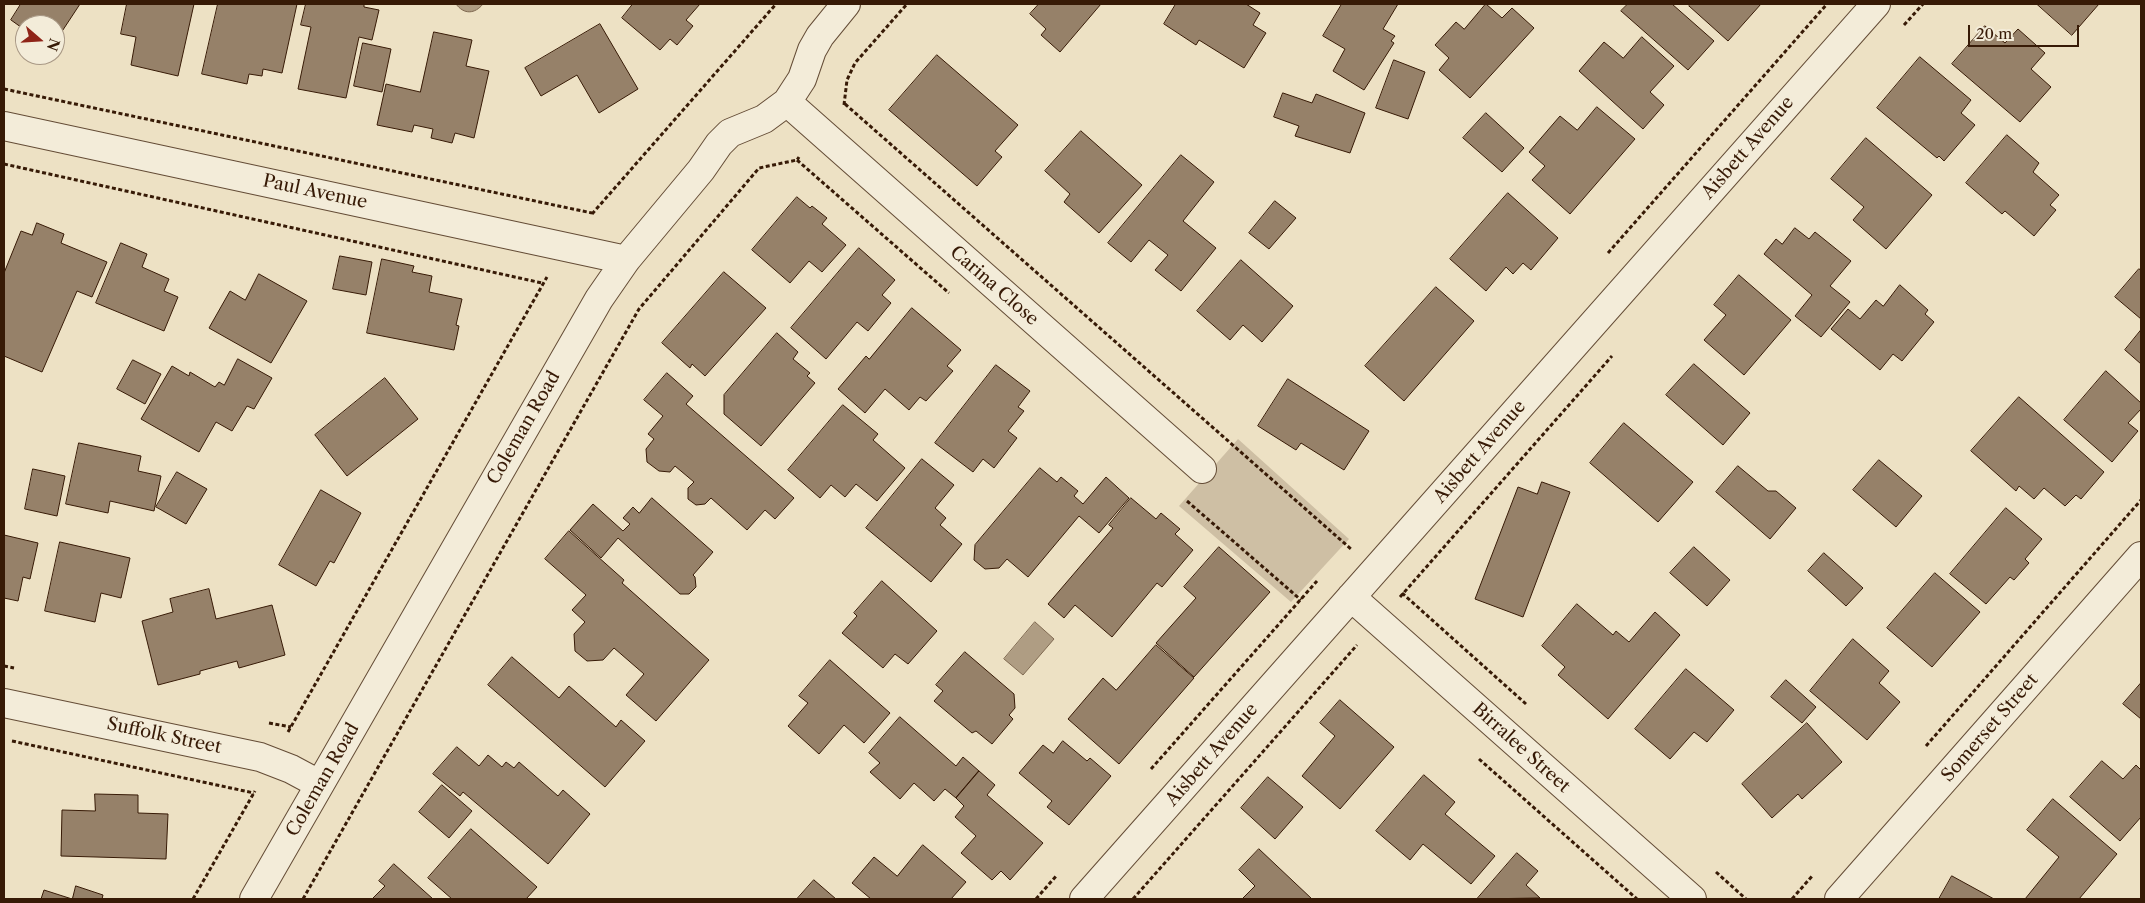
<!DOCTYPE html>
<style>
body{margin:0}
#map{position:relative;width:2145px;height:903px;overflow:hidden;background:#ede1c4;font-family:"Libre Caslon Text",serif}
canvas{display:block}
.frame{position:absolute;inset:0;border:5px solid #371a06;pointer-events:none}
.north{position:absolute;left:15px;top:15px;width:50px;height:50px;box-sizing:border-box;background:#f3ecd9;border:1px solid #a89885;border-radius:50%;rotate:109deg;font-size:14px;font-weight:700;line-height:20px;text-align:center;color:#371a06}
.north::after{content:'';display:block;margin:auto;width:18px;height:22px;background:#8f2418;clip-path:polygon(50% 0,100% 100%,50% 72%,0 100%)}
.scale{position:absolute;left:1968px;top:25px;width:111px;height:22px;box-sizing:border-box;border:2px solid #371a06;border-top:0;padding-left:6px;font-size:15px;line-height:18px;white-space:nowrap;color:#371a06;-webkit-text-stroke:4px #f3ecd9;paint-order:stroke}
</style>
<div id="map">
<canvas width="2145" height="903"></canvas>
<div class="frame"></div>
<div class="north">N</div>
<div class="scale">20 m</div>
</div>
<script>
const context = document.querySelector('canvas').getContext('2d');
context.lineJoin = 'round';
function fillPath(path, color) { context.fillStyle = color; context.fill(path, 'evenodd'); }
function trace(path, color, width, dash) { context.strokeStyle = color; context.lineWidth = width; context.lineCap = dash ? 'butt' : 'round'; context.setLineDash(dash || []); context.stroke(path); }
function drawText(font, color, halo, rows, align = 'center') {
  context.font = font + ' "Libre Caslon Text",serif'; context.lineWidth = 5; context.setLineDash([]); context.textBaseline = 'middle'; context.strokeStyle = halo; context.fillStyle = color; for (const [text, x, y, turn = 0] of rows) {
    context.save(); context.translate(x, y); context.rotate((+turn || 0) * Math.PI / 180); context.textAlign = isNaN(turn) ? turn : align; if (halo) context.strokeText(text, 0, 0); context.fillText(text, 0, 0); context.restore();
  }
}
const green = new Path2D(`
 M1238,439L1349,539L1291,602L1179,506Z`);
const water = new Path2D(`
 M456,4H483C475,14 464,15 456,4Z
 M1035,622L1054,639L1023,675L1004,659Z`);
const building = new Path2D(`
 M21,4H80L55,42V25H25V30L11,20Z
 M127,4H194L178,76L131,65L136,37L121,34Z
 M218,4H297L282,73L263,69L262,76L249,74L247,84L202,74Z
 M306,4H364V7L379,10L372,40L359,37L346,98L298,89L311,27L301,25Z
 M633,4H700L686,20L693,26L677,45L670,39L660,50L622,18Z
 M1039,4H1101L1060,52L1041,35L1046,29L1030,14Z
 M1176,4H1246L1260,13L1253,25L1266,33L1244,68L1199,40L1196,45L1164,24Z
 M1342,4H1398L1383,29L1395,36L1391,41L1394,43L1364,90L1333,71L1345,49L1323,36Z
 M1486,4L1502,18L1512,8L1534,28L1470,98L1439,70L1449,58L1435,45L1456,22L1464,29Z
 M1628,4H1672L1714,41L1688,70L1621,11Z
 M1691,4H1761L1728,41L1689,6Z
 M2037,4H2099L2072,35Z
 M600,24L638,89L599,113L577,75L541,96L525,68Z
 M1985,26L2005,43L2018,29L2045,53L2031,69L2051,87L2020,122L1952,64Z
 M434,32L472,40L466,66L489,71L474,138L455,133L452,143L431,138L433,129L414,125L412,132L377,125L386,84L420,92Z
 M1642,37L1674,66L1650,92L1664,105L1643,129L1579,71L1604,42L1623,58Z
 M363,43L391,49L382,92L354,86Z
 M937,55L1018,125L995,151L1002,157L977,186L889,110Z
 M1920,57L1971,100L1961,113L1975,125L1944,161L1939,156L1937,158L1877,108Z
 M1394,60L1425,72L1408,119L1376,108Z
 M1283,93L1312,103L1316,94L1365,113L1350,153L1295,136L1299,126L1274,117Z
 M1597,107L1635,139L1570,214L1532,180L1545,166L1529,152L1560,116L1577,130Z
 M1486,113L1524,148L1502,172L1463,138Z
 M1081,131L1142,185L1099,233L1064,202L1070,194L1045,171Z
 M2007,135L2039,163L2033,172L2059,195L2050,205L2056,210L2034,236L2005,211L2002,214L1966,183Z
 M1866,138L1932,195L1886,249L1853,220L1864,207L1831,179Z
 M1181,155L1214,182L1183,221L1216,248L1181,291L1155,270L1168,255L1149,240L1131,262L1108,243Z
 M1508,193L1558,238L1531,270L1523,263L1513,274L1506,267L1486,291L1450,259Z
 M797,197L810,208L812,206L827,218L822,224L846,245L822,272L809,261L790,283L752,250Z
 M1275,201L1296,218L1269,249L1249,233Z
 M37,223L64,234L61,243L107,262L92,297L77,291L42,372L4,356V273L21,231L32,235Z
 M1795,228L1809,239L1815,232L1851,261L1830,286L1850,302L1821,337L1795,316L1812,295L1764,254L1776,239L1782,244Z
 M121,243L147,254L142,267L169,279L164,291L178,297L164,331L96,303Z
 M859,248L895,280L882,295L891,303L868,331L857,322L826,359L791,328Z
 M340,256L372,262L366,295L333,289Z
 M382,259L414,266L412,272L432,276L429,292L462,299L456,325L459,326L454,350L367,333Z
 M1241,260L1293,306L1262,342L1243,325L1230,340L1197,311Z
 M2139,269L2141,270V319L2115,297Z
 M724,272L766,308L705,376L692,364L690,368L662,343Z
 M259,274L307,301L271,363L209,328L230,291L245,300Z
 M1739,275L1791,320L1744,375L1704,340L1726,315L1714,305Z
 M1900,285L1928,310L1925,314L1934,322L1902,361L1893,354L1880,370L1831,329L1848,309L1860,319L1876,300L1883,306Z
 M1436,287L1474,321L1404,401L1365,366Z
 M912,308L961,350L947,366L953,371L926,401L920,397L909,410L885,389L865,413L838,389L866,356L869,359Z
 M2141,330V364L2125,350Z
 M777,333L798,352L793,359L810,373L807,376L815,383L761,446L724,414V395Z
 M238,359L272,378L254,409L247,406L232,431L216,422L199,452L141,419L172,366L189,376L190,372L215,387L219,382L224,385Z
 M133,360L161,374L145,404L117,389Z
 M1694,364L1750,413L1723,445L1666,395Z
 M996,365L1030,391L1018,407L1024,411L1008,431L1017,438L994,468L983,459L973,472L935,443Z
 M2106,371L2141,403V409L2128,423L2138,431L2112,462L2064,420Z
 M667,373L693,396L686,404L794,498L775,519L765,510L747,530L711,498L705,504L696,505L688,499V488L694,482L675,466L670,472L659,471L647,462L646,449L654,439L648,434L663,416L644,400Z
 M385,378L418,419L347,476L315,435Z
 M1288,379L1369,431L1344,470L1301,443L1296,450L1258,426Z
 M2019,397L2104,472L2081,499L2076,495L2065,506L2044,488L2034,499L2019,486L2016,491L1971,451Z
 M843,405L878,434L873,440L905,468L877,501L856,484L845,497L831,485L820,498L788,470Z
 M1624,423L1693,482L1658,522L1590,463Z
 M79,443L141,456L138,471L161,476L154,511L110,501L108,513L66,504Z
 M922,459L954,485L935,508L946,518L940,525L962,544L931,582L866,528Z
 M1879,460L1922,496L1896,527L1853,490Z
 M1738,466L1768,491H1776L1796,508L1770,539L1716,492Z
 M1040,468L1057,482L1061,477L1078,491L1074,496L1083,504L1106,477L1129,498L1099,533L1079,516L1028,577L1007,559L999,568L985,569L974,560L975,545Z
 M33,469L65,476L57,516L25,509Z
 M177,472L207,489L186,524L156,507Z
 M1542,482L1570,492L1523,617L1475,599L1518,487L1537,494Z
 M321,490L361,513L334,563L330,561L316,586L279,565Z
 M652,498L713,552L693,575L695,577L696,587L689,594H680L618,538L601,558L570,530L593,504L623,531L630,524L623,518L633,507L639,513Z
 M1131,498L1156,519L1161,513L1180,529L1175,534L1193,550L1162,587L1157,583L1112,637L1075,605L1064,618L1048,604L1113,528L1109,525Z
 M2006,508L2042,539L2025,559L2029,563L2014,580L2010,577L1986,604L1950,574Z
 M569,531L624,580L622,583L709,660L656,721L626,695L644,674L614,648L603,660L587,661L575,651L574,634L585,622L572,610L586,595L545,559Z
 M4,535L38,543L30,579L23,577L18,601L4,598Z
 M60,542L130,558L121,598L101,593L95,622L45,611Z
 M1219,547L1270,592L1194,677L1156,643L1196,598L1184,587Z
 M1694,547L1730,580L1707,606L1670,573Z
 M1824,553L1863,588L1846,606L1808,571Z
 M1935,573L1980,612L1932,667L1887,628Z
 M882,581L937,631L908,664L895,654L883,668L842,633L857,616L854,613Z
 M209,589L216,619L272,605L285,655L239,668L237,661L200,671V674L158,685L142,621L173,612L170,599Z
 M1577,604L1613,635L1616,631L1629,642L1655,612L1680,635L1608,719L1558,675L1565,667L1542,646Z
 M1853,639L1889,671L1879,683L1900,702L1867,740L1810,691Z
 M1156,645L1194,678L1119,764L1068,719L1103,678L1116,690Z
 M965,652L1014,694L1015,708L1009,715L1013,719L992,744L976,731L972,733L934,701L943,691L936,685Z
 M512,657L559,698L569,686L616,727L621,720L645,741L605,787L488,685Z
 M830,660L890,713L864,743L844,725L819,754L788,726L808,703L799,696Z
 M1686,669L1734,710L1707,742L1694,732L1670,759L1635,729Z
 M1786,680L1816,707L1802,723L1771,697Z
 M2141,683V719L2123,704Z
 M1340,700L1394,747L1340,809L1302,776L1335,736L1320,723Z
 M900,717L956,766L963,757L979,771L956,798L945,789L934,801L914,783L900,799L870,772L880,763L869,753Z
 M1807,723L1842,762L1802,799L1798,794L1772,818L1742,784Z
 M1063,741L1087,761L1090,758L1111,776L1069,825L1047,807L1052,801L1019,773L1043,745L1053,753Z
 M457,747L479,766L488,755L502,767L506,762L514,768L519,762L558,796L563,790L590,814L548,864L463,792L460,796L433,774Z
 M2102,761L2123,779L2136,765L2141,770V817L2120,841L2070,797Z
 M979,771L995,785L987,795L1043,843L1010,880L1001,871L992,880L961,853L976,836L955,817L964,806L956,798Z
 M1424,775L1455,802L1445,814L1495,856L1471,884L1423,844L1410,860L1376,831Z
 M1268,777L1303,807L1275,839L1241,808Z
 M442,785L472,811L449,838L419,812Z
 M95,794L138,795V813L168,814L166,859L61,856L62,810L95,811Z
 M2053,799L2117,854L2079,899H2025L2059,857L2027,830Z
 M471,829L537,887L526,899H452L428,878Z
 M923,845L966,882L951,899H871L852,883L874,857L897,876Z
 M1259,849L1312,899H1242L1255,886L1239,870Z
 M1517,853L1538,871L1526,885L1540,898L1477,899Z
 M394,864L433,899H372L385,886L379,881Z
 M1952,876L1994,899H1939Z
 M814,880L836,899H797Z
 M76,886L103,895L102,899H41L44,890L72,899Z`);
const path = new Path2D(`
 M1904,25L1923,4
 M4,89L592,213
 M845,104L1351,549
 M844,105L847,80L855,63L907,4
 M797,160L949,293
 M4,164L542,283
 M592,214L776,4
 M1608,253L1827,4
 M1187,501L1301,600
 M1402,593L1526,704
 M1400,597L1612,356
 M4,666L14,668
 M269,723L291,727
 M288,732L547,277
 M12,741L254,793
 M1926,746L2141,500
 M1479,759L1637,899
 M1151,769L1317,581
 M1716,872L1746,899
 M193,899L255,791
 M303,899L639,309L759,168L797,160L799,157
 M1036,899L1057,875
 M1133,899L1357,645
 M1792,899L1813,875`);
const minor = new Path2D(`
 M787,102L1202,469
 M4,126L626,260
 M1351,597L1692,899
 M4,703L260,757L291,769L319,784
 M254,899L599,299L626,260L701,170L719,144L730,133L764,119L787,102L802,79L812,50L820,36L846,4
 M1084,899L1876,4
 M1839,899L2141,556`);
const streetNames = [
 ["Aisbett Avenue",1748,148,-49],
 ["Paul Avenue",315,192,12],
 ["Carina Close",994,286,41],
 ["Coleman Road",524,428,-60],
 ["Aisbett Avenue",1480,452,-49],
 ["Somerset Street",1990,728,-49],
 ["Suffolk Street",164,736,12],
 ["Birralee Street",1521,748,42],
 ["Aisbett Avenue",1212,755,-49],
 ["Coleman Road",323,780,-60]
];
fillPath(green, '#cebfa4');
fillPath(water, '#af9d83');
trace(water, '#7f6951', 1);
fillPath(building, '#968169');
trace(building, '#371a06', 1);
trace(minor, '#644c36', 30);
trace(path, '#371a06', 3, [4, 2.5]);
trace(minor, '#f3ecd9', 28);
drawText('18px', '#371a06', '#f3ecd9', streetNames);
</script>
